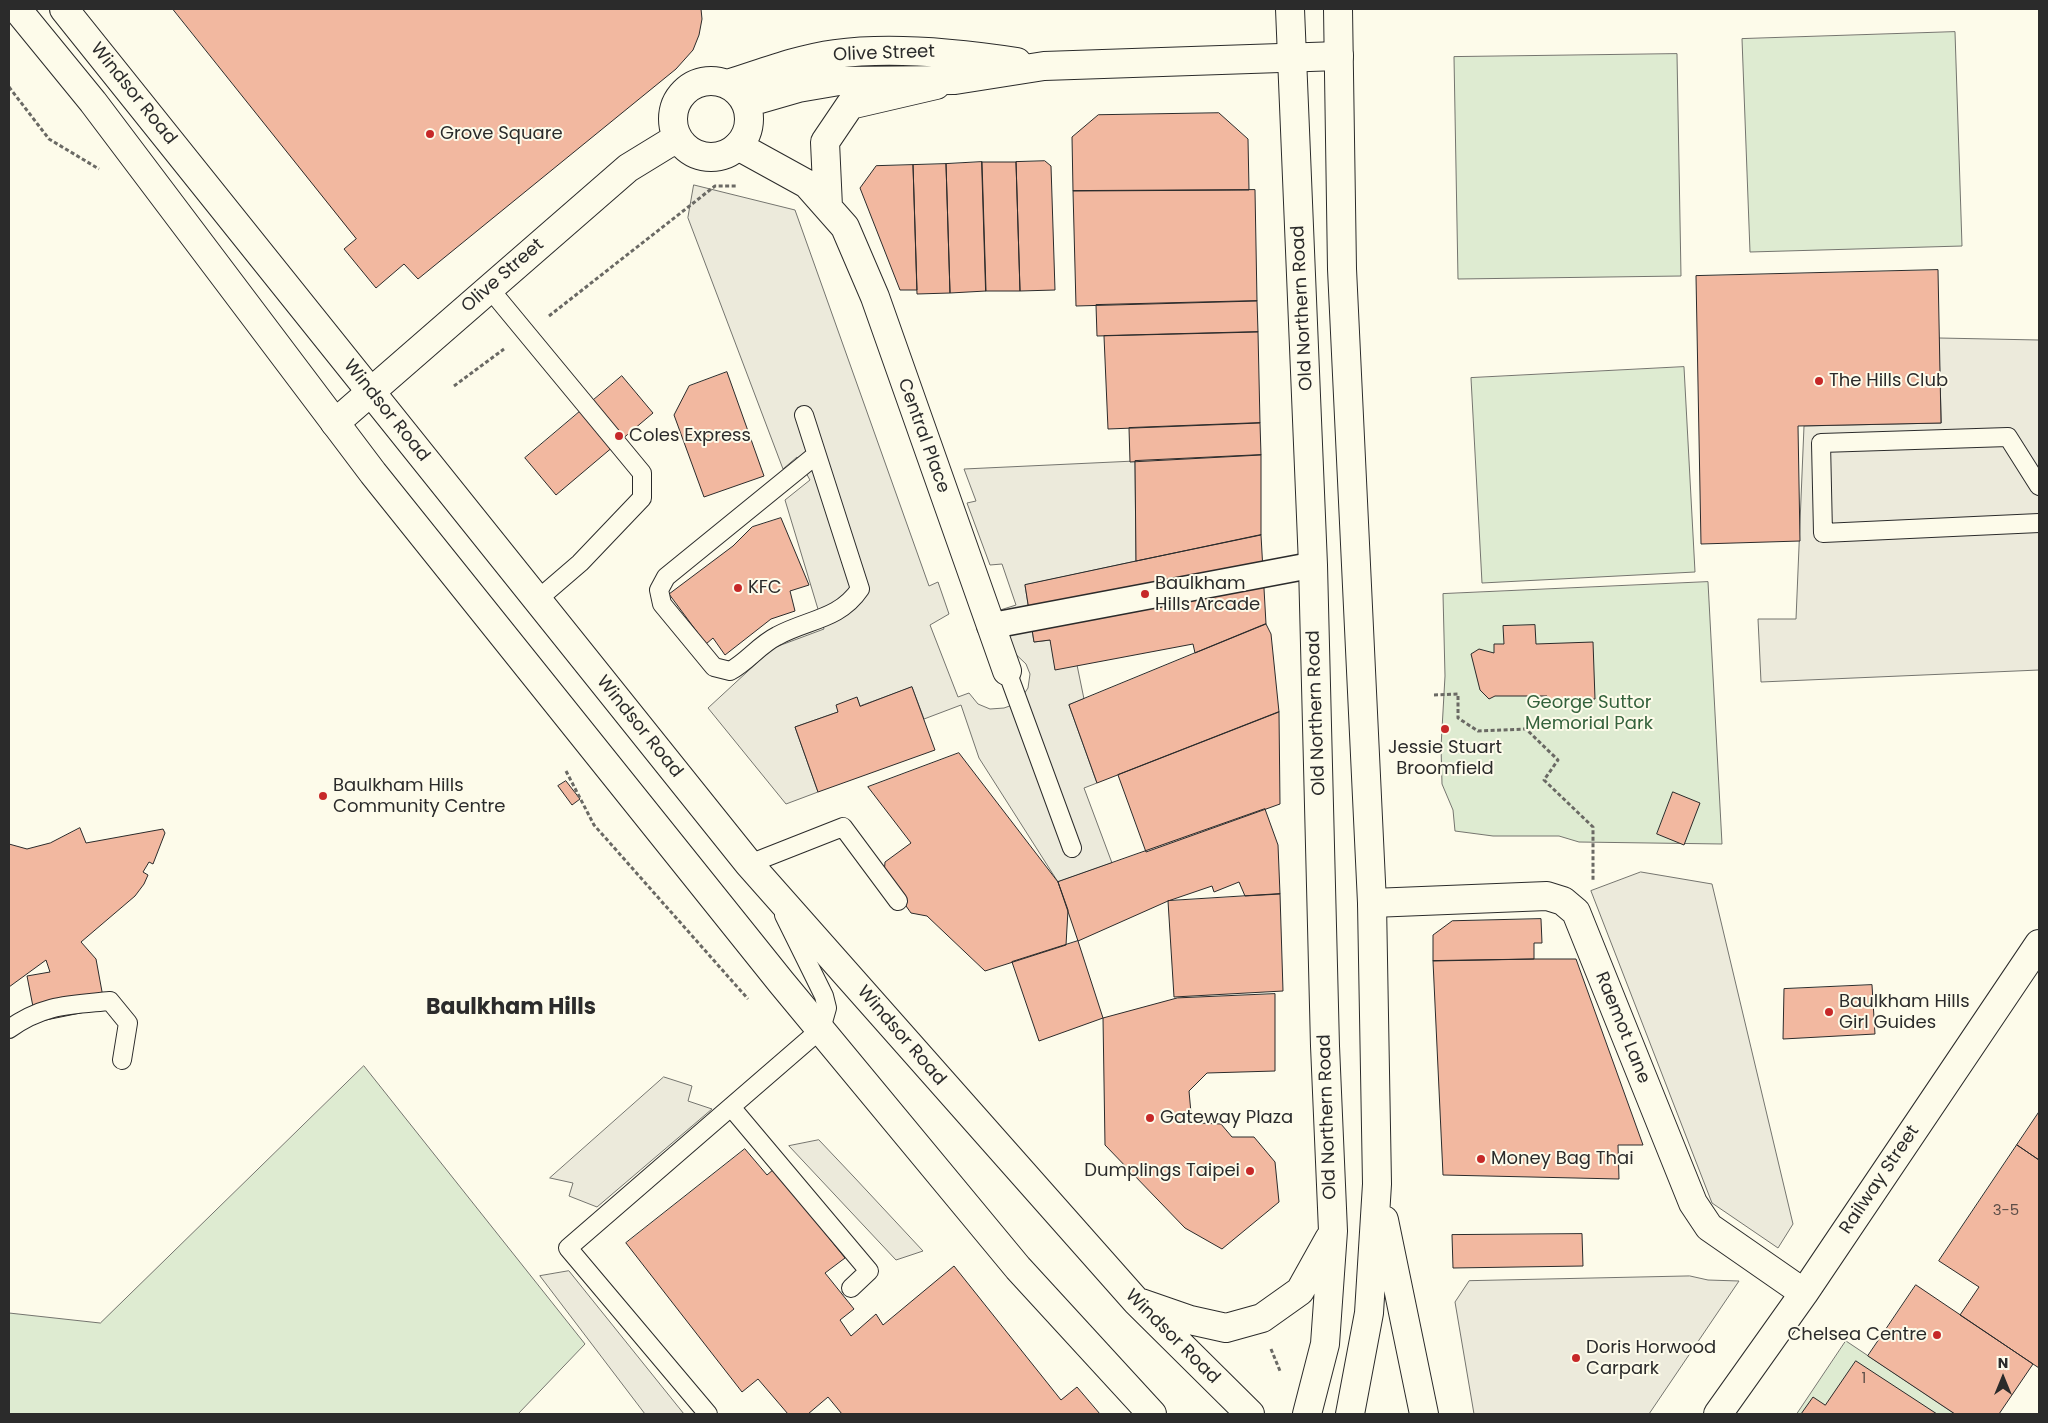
<!DOCTYPE html>
<style>
body{margin:0}
#map{position:relative;width:2048px;height:1423px;overflow:hidden;background:#fdfbea;font-family:Poppins,sans-serif}
canvas{display:block}
.frame{position:absolute;inset:0;border:10px solid #2b2b2b;pointer-events:none}
.north{position:absolute;left:1978px;top:1353px;width:50px;height:50px;-webkit-text-stroke:4px #fdfbea;paint-order:stroke;rotate:0deg;font-size:14px;font-weight:700;line-height:20px;text-align:center;color:#2b2b2b}
.north::after{content:'';display:block;margin:auto;width:18px;height:22px;background:#2b2b2b;clip-path:polygon(50% 0,100% 100%,50% 72%,0 100%)}
</style>
<div id="map">
<canvas width="2048" height="1423"></canvas>
<div class="frame"></div>
<div class="north">N</div>
</div>
<script>
const context = document.querySelector('canvas').getContext('2d');
context.lineJoin = 'round';
function fillPath(path, color) { context.fillStyle = color; context.fill(path, 'evenodd'); }
function trace(path, color, width, dash) { context.strokeStyle = color; context.lineWidth = width; context.lineCap = dash ? 'butt' : 'round'; context.setLineDash(dash || []); context.stroke(path); }
function drawText(font, color, halo, rows, align = 'center') {
  context.font = font + ' Poppins,sans-serif'; context.lineWidth = 4; context.setLineDash([]); context.textBaseline = 'middle'; context.strokeStyle = halo; context.fillStyle = color; for (const [text, x, y, turn = 0] of rows) {
    context.save(); context.translate(x, y); context.rotate((+turn || 0) * Math.PI / 180); context.textAlign = isNaN(turn) ? turn : align; if (halo) context.strokeText(text, 0, 0); context.fillText(text, 0, 0); context.restore();
  }
}
const green = new Path2D(`
 M1955,32L1962,246L1750,252L1742,39Z
 M1677,54L1681,276L1458,279L1454,57Z
 M1684,367L1695,572L1482,583L1471,378Z
 M1708,582L1722,844L1579,842L1559,836H1493L1455,831L1453,810L1442,784L1441,747L1445,676L1443,594Z
 M364,1066L585,1344L518,1414H9V1313L100,1323Z
 M1846,1341L1955,1414H1797Z`);
const parking = new Path2D(`
 M694,185L795,210L929,586L938,582L949,614L930,625L958,697L969,693L978,704L990,709L1004,708L1018,703L1028,688L1030,674L1026,664L1005,644L994,612L1016,605L1002,564L990,565L967,503L976,501L964,469L1135,461L1136,561L1025,585L1034,642L1050,640L1077,665L1084,699L1069,705L1097,783L1084,788L1112,863L1058,882L979,758L961,705L924,719L912,687L860,706L857,698L838,712L795,727L818,792L786,804L708,708L773,648L824,629L785,500L810,480L797,457L783,469L688,218Z
 M1939,338L2039,340V670L1761,682L1758,619H1796L1804,426L1941,423Z
 M1641,872L1712,884L1793,1224L1778,1248L1712,1203L1591,891Z
 M664,1077L692,1086L688,1101L712,1109L597,1207L569,1196L573,1183L550,1178Z
 M819,1140L854,1177L923,1251L896,1260L789,1146Z
 M569,1271L684,1414H645L540,1276Z
 M1690,1276L1708,1280L1739,1281L1649,1414H1474L1455,1302L1469,1281Z`);
const building = new Path2D(`
 M173,9H701L702,19L699,35L693,50L676,69L418,279L404,264L376,288L344,249L356,239Z
 M1219,113L1248,139L1249,190L1073,191L1072,137L1098,115Z
 M1045,161L1051,166L1055,290L1020,291L1016,162Z
 M982,162H1016L1020,291H986Z
 M982,162L986,291L950,293L946,164Z
 M946,164L950,293L917,294L913,165Z
 M913,165L917,290H900L860,188L876,166Z
 M1255,190L1257,301L1076,306L1073,191Z
 M1938,270L1941,423L1798,426L1800,541L1701,544L1696,276Z
 M1257,301L1258,332L1097,336L1096,305Z
 M1258,332L1260,423L1108,429L1104,336Z
 M727,372L764,476L704,497L674,415L689,386Z
 M622,376L653,413L556,495L525,458Z
 M1260,423L1261,455L1130,462L1129,428Z
 M1261,455V535L1136,561L1135,461Z
 M781,518L809,585L790,591L795,611L771,619L725,655L713,638L706,644L669,594L733,546L752,527Z
 M1261,535L1266,624L1195,653L1193,644L1055,670L1050,640L1034,642L1025,585Z
 M1266,624L1271,634L1279,712L1097,783L1069,705Z
 M1535,625L1536,644L1593,642L1595,699L1547,701V696H1495L1489,699L1480,690L1471,654L1479,649L1494,653V644H1504L1503,626Z
 M912,687L935,750L818,792L795,727L838,712L836,705L857,697L860,706Z
 M1279,712L1280,804L1146,852L1118,775Z
 M959,753L1058,882L1068,910L1066,945L985,971L927,916L911,913L884,875L885,862L911,843L868,787Z
 M566,781L580,799L572,805L558,786Z
 M1673,792L1700,803L1684,845L1657,834Z
 M1265,809L1278,845L1280,894L1245,896L1239,882L1214,892L1212,886L1168,901L1078,941L1058,882Z
 M80,828L86,843L163,829L165,833L153,864L149,862L143,872L148,875L144,884L135,896L81,942L96,959L105,1008L36,1022L27,976L50,972L46,960L9,987V844L27,849L50,843Z
 M1280,894L1283,991L1174,997L1168,901Z
 M1541,919L1542,943H1534V959L1433,961V935L1452,921Z
 M1078,941L1103,1018L1039,1041L1012,962Z
 M1534,959H1576L1643,1145H1618L1619,1179L1443,1175L1433,961Z
 M1872,985L1875,1034L1783,1039L1784,989Z
 M1275,994V1071L1207,1073L1189,1091L1191,1113L1198,1123L1221,1124L1232,1137H1254L1275,1162L1279,1202L1222,1249L1185,1228L1105,1145L1103,1018L1177,998Z
 M2039,1112V1160L2017,1145Z
 M2017,1145L2039,1160V1368L1960,1315L1979,1287L1939,1261Z
 M745,1149L767,1175L774,1169L845,1258L825,1273L854,1309L840,1320L851,1336L876,1314L883,1325L954,1266L1061,1400L1077,1387L1100,1414H842L828,1397L808,1414H788L758,1379L742,1392L626,1243Z
 M1582,1234L1583,1266L1453,1268L1452,1235Z
 M1916,1285L2033,1364L1999,1414H1955L1868,1356Z
 M1856,1361L1937,1414H1801L1813,1397L1825,1405Z`);
const path = new Path2D(`
 M9,87L49,139L99,169
 M549,316L715,186H738
 M454,386L504,349
 M1434,695L1458,694V718L1478,731L1526,729L1558,760L1544,780L1593,827V881
 M566,771L594,825L748,999
 M1271,1349L1280,1371`);
const service = new Path2D(`
 M489,288L642,473V498L580,563L537,600
 M804,415L860,589C839,620 808,619 777,636C759,645 747,662 730,671L714,667L662,604L659,590L666,577L816,455
 M2039,486L2008,437L1821,443L1823,533L2039,523
 M1007,671L1072,848
 M753,871L749,864L843,827L898,901
 M9,1029C44,1004 70,1005 110,1001L128,1023L122,1060
 M731,1107L869,1271L851,1288
 M708,1414L568,1248L821,1029L827,1008L824,996L784,915`);
const pedestrian = new Path2D(`
 M990,626L1313,565`);
const minor = new Path2D(`
 M738,146L807,184L845,227L875,297L1007,671
 M828,207L825,142L850,105L936,85
 M1372,903L1547,896L1563,901L1576,912L1693,1203L1709,1227L1804,1293
 M1718,1414L1804,1293L2039,944`);
const tertiary = new Path2D(`
 M673 119a38 38 0 1 1 76 0a38 38 0 1 1-76 0Z
 M728,84C763,73 798,59 835,54C893,46 959,53 1017,62
 M746,103L798,88L839,81L955,80L1044,66L1339,56
 M335,423L628,168L677,138`);
const primary = new Path2D(`
 M17,9L93,102L373,473L781,982L1018,1268L1152,1414
 M64,9L749,864L1136,1301L1250,1414
 M1290,9L1313,565L1325,1046L1333,1231L1325,1344L1307,1414
 M1338,9L1342,269L1372,903L1377,1184L1369,1313L1350,1414
 M1384,1220L1424,1414
 M1141,1303L1190,1320L1226,1328L1262,1318L1300,1291L1329,1239`);
const markers = [
 [430,134,5,"#c62828"],
 [1819,381,5,"#c62828"],
 [619,436,5,"#c62828"],
 [738,588,5,"#c62828"],
 [1145,594,5,"#c62828"],
 [1445,729,5,"#c62828"],
 [323,796,5,"#c62828"],
 [1829,1012,5,"#c62828"],
 [1150,1118,5,"#c62828"],
 [1481,1159,5,"#c62828"],
 [1250,1171,5,"#c62828"],
 [1937,1335,5,"#c62828"],
 [1576,1358,5,"#c62828"]
];
const numberNames = [
 ["3-5",2006,1211],
 ["1",1864,1379]
];
const streetNames = [
 ["Olive Street",884,54,-2],
 ["Windsor Road",133,94,51],
 ["Olive Street",503,276,-41],
 ["Old Northern Road",1303,308,-93],
 ["Windsor Road",386,411,51],
 ["Central Place",923,436,70],
 ["Old Northern Road",1317,713,-92],
 ["Windsor Road",639,727,51],
 ["Raemot Lane",1622,1028,68],
 ["Windsor Road",901,1036,49],
 ["Old Northern Road",1328,1117,-92],
 ["Railway Street",1880,1180,-56],
 ["Windsor Road",1172,1337,45]
];
const poiNames = [
 ["Grove Square",440,134],
 ["The Hills Club",1829,381],
 ["Coles Express",629,436],
 ["Baulkham",1155,584],
 ["Hills Arcade",1155,605],
 ["KFC",748,588],
 ["Jessie Stuart",1445,748,"center"],
 ["Broomfield",1445,769,"center"],
 ["Baulkham Hills",333,786],
 ["Community Centre",333,807],
 ["Baulkham Hills",1839,1002],
 ["Girl Guides",1839,1023],
 ["Gateway Plaza",1160,1118],
 ["Money Bag Thai",1491,1159],
 ["Dumplings Taipei",1240,1171,"right"],
 ["Chelsea Centre",1927,1335,"right"],
 ["Doris Horwood",1586,1348],
 ["Carpark",1586,1369]
];
const parkNames = [
 ["George Suttor",1589,703],
 ["Memorial Park",1589,724]
];
const districtNames = [
 ["Baulkham Hills",511,1008]
];
fillPath(green, '#deebd1');
trace(green, '#74746e', 1);
fillPath(parking, '#eceadb');
trace(parking, '#74746e', 1);
fillPath(building, '#f2b8a0');
trace(building, '#2b2b2b', 1);
trace(service, '#2b2b2b', 20);
trace(pedestrian, '#2b2b2b', 28);
trace(minor, '#2b2b2b', 30);
trace(tertiary, '#2b2b2b', 30);
trace(primary, '#2b2b2b', 30);
trace(path, '#6a6964', 3, [4, 2.5]);
trace(service, '#fdfbea', 18);
trace(pedestrian, '#fdfbea', 25);
trace(minor, '#fdfbea', 28);
trace(tertiary, '#fdfbea', 28);
trace(primary, '#fdfbea', 28);
for (const [x, y, r, color] of markers) { const dot = new Path2D(); dot.arc(x, y, r, 0, 2 * Math.PI); context.fillStyle = color; context.fill(dot); trace(dot, '#fdfbea', 2); }
drawText('15px', '#5d4e48', null, numberNames);
drawText('18px', '#2b2b2b', '#fdfbea', streetNames);
drawText('18px', '#2b2b2b', '#fdfbea', poiNames, 'left');
drawText('18px', '#34623c', '#fdfbea', parkNames);
drawText('bold 22px', '#2b2b2b', '#fdfbea', districtNames);
</script>
